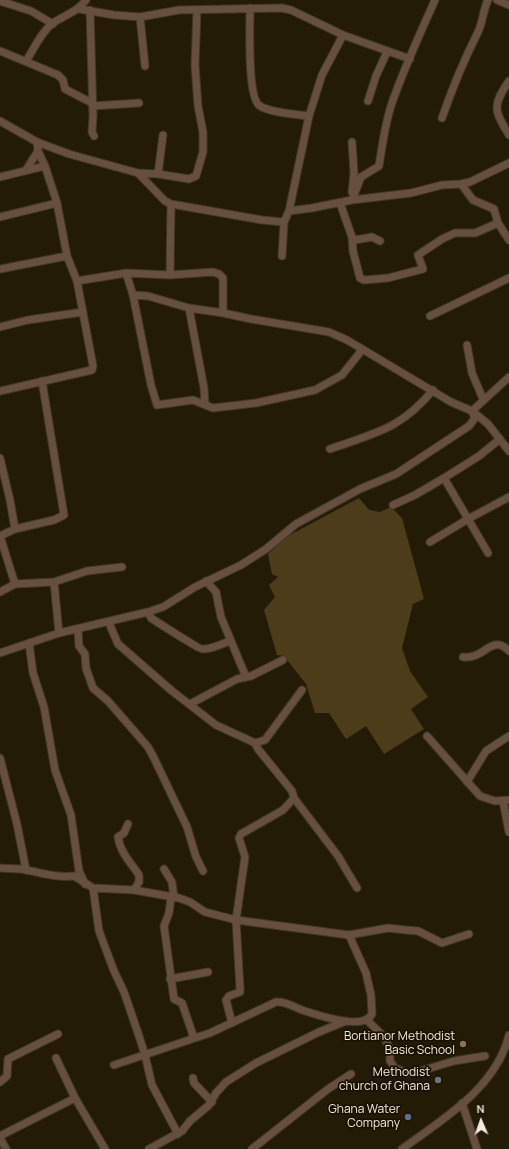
<!DOCTYPE html>
<style>
body{margin:0}
#map{position:relative;width:509px;height:1149px;overflow:hidden;background:#241b07;font-family:Manrope,sans-serif}
canvas{display:block}
.north{position:absolute;left:461px;top:1101px;width:40px;height:40px;-webkit-text-stroke:3px #1a1101;paint-order:stroke;rotate:358deg;font-size:11px;font-weight:700;line-height:16px;text-align:center;color:#f1ebde}
.north::after{content:'';display:block;margin:auto;width:14px;height:18px;background:#f1ebde;clip-path:polygon(50% 0,100% 100%,50% 72%,0 100%)}
</style>
<div id="map">
<canvas width="509" height="1149"></canvas>
<div class="north">N</div>
</div>
<script>
const context = document.querySelector('canvas').getContext('2d');
context.lineJoin = 'round';
function fillPath(path, color) { context.fillStyle = color; context.fill(path, 'evenodd'); }
function trace(path, color, width, dash) { context.strokeStyle = color; context.lineWidth = width; context.lineCap = dash ? 'butt' : 'round'; context.setLineDash(dash || []); context.stroke(path); }
function drawText(font, color, halo, rows, align = 'center') {
  context.font = font + ' Manrope,sans-serif'; context.lineWidth = 3.5; context.setLineDash([]); context.textBaseline = 'middle'; context.strokeStyle = halo; context.fillStyle = color; for (const [text, x, y, turn = 0] of rows) {
    context.save(); context.translate(x, y); context.rotate((+turn || 0) * Math.PI / 180); context.textAlign = isNaN(turn) ? turn : align; if (halo) context.strokeText(text, 0, 0); context.fillText(text, 0, 0); context.restore();
  }
}
const green = new Path2D(`
 M359,498L369,510L380,512L391,507L402,518L424,599L413,604L402,648L410,671L428,697L411,709L424,729L384,754L366,726L346,739L329,713H315L306,684L284,656L277,655L264,610L275,597L269,585L278,577L272,574L268,554L286,537Z`);
const minor = new Path2D(`
 M497,0L509,5
 M0,1L31,11L53,24
 M250,8C250,24 247,99 260,106C271,113 296,114 309,116
 M79,9L114,15L140,17L179,10L282,8L291,10L343,35L410,59
 M90,10L93,116L92,132L94,136
 M140,17L145,66
 M0,51L58,75L63,80L65,89L92,103
 M26,61C34,49 41,32 53,23C65,15 77,12 86,0
 M509,81C492,106 494,110 509,135
 M368,101L376,76L387,52
 M93,106L139,103
 M442,118C452,89 464,60 478,32C483,22 483,10 488,0
 M0,121L37,142L69,154L138,173L158,174L189,179L196,176L203,152V132L198,106L195,65L197,10
 M352,142L354,173L352,192
 M26,170L38,151
 M138,173L165,201L171,204L262,220L284,222
 M158,174L163,135
 M0,177L45,166
 M461,184L473,200L494,209L498,223L509,240
 M352,200L361,177L379,166C382,146 385,125 391,106C403,70 420,34 435,0
 M340,203L352,237L355,240L372,237L380,241
 M289,211L312,208L352,200L411,193L442,185L461,184L470,182L509,163
 M0,217L57,203
 M352,237L353,251L360,278L364,280L388,278L423,269L418,255L442,239L455,233H475L498,223
 M282,256L284,222L289,211L309,116L322,75L343,35
 M0,269L67,256
 M126,273L133,295L151,385L157,405L193,400L213,408L256,403L315,390L342,375L362,350
 M170,275L171,204
 M77,281L126,273L170,275L213,272L219,274L223,278V313
 M133,295L148,296L189,308L223,313L251,319L329,332L347,340L451,402L472,411L488,424L509,451
 M189,308L204,388L205,404
 M430,316L509,278
 M0,327L28,320L83,312
 M467,345L472,373L483,399
 M0,391L92,370L93,366L77,281L67,256L57,203L45,166L38,151L37,142
 M330,449C375,433 401,429 433,390
 M0,458L10,500L15,529
 M393,505L415,495L444,478
 M0,536L15,529L54,520L64,515L42,381
 M0,536L15,584L54,582L87,571L122,567
 M430,542L468,519L509,497
 M488,553L444,478L479,456L500,439
 M206,581L216,592L221,617L246,677
 M54,582L59,633
 M0,592L15,584
 M148,612L163,607L195,587L241,565L266,549L296,524L360,489L396,474L469,426L475,418L472,411L509,377
 M109,623L118,644L172,691L216,725L255,743L258,749L292,791L294,798L283,810L241,834L239,838L245,857L236,920L240,988V992L229,996L226,1000L232,1023
 M78,630L79,646L85,654L86,668L93,688L108,701L148,747L153,756L187,827L196,857L203,871
 M29,643L33,673L44,707L55,770L71,815L79,871L85,884
 M0,653L59,633L148,612L151,618C157,622 199,649 202,649C210,650 222,644 230,641
 M463,657C484,660 492,633 509,651
 M190,704L237,679L251,676L283,660
 M427,736L480,796L495,801L509,800
 M255,743L265,740L302,690
 M0,758L17,824L26,870
 M467,782L486,751L509,736
 M294,798L338,856L357,888
 M503,801L509,832
 M128,824L124,833L118,837C120,852 131,863 139,875V882L134,890
 M0,868C8,869 18,868 26,870C43,873 56,878 74,876L93,888L134,890L179,898L190,902L205,912L236,920L349,935L388,928L406,930L418,931L442,943L469,934
 M164,869L172,882L174,898
 M93,888L99,931L114,971L124,992L139,1036L145,1055L152,1085L178,1134
 M171,898L169,913L164,926L174,999L182,1003L194,1038
 M170,979L208,972
 M367,1020L384,1037L390,1049V1061L395,1068L407,1073L417,1072L454,1061L485,1056
 M56,1058L75,1098L105,1149
 M114,1065L210,1033L276,1002C286,1001 294,1007 302,1010C317,1015 364,1031 372,1014L371,995L366,973L349,935
 M193,1078L194,1083L212,1102
 M0,1082L7,1076L8,1059L58,1034
 M462,1103L477,1149
 M0,1136L75,1098
 M0,1138L6,1149
 M149,1149L182,1131L190,1121L209,1105L216,1093L226,1082L256,1063L319,1032L346,1021
 M252,1149L328,1089L351,1074
 M402,1149C443,1119 496,1088 509,1035`);
const markers = [
 [463,1044,4,"#8d6e63"],
 [438,1080,4,"#6b7280"],
 [408,1117,4,"#5c6f8a"]
];
const poiNames = [
 ["Bortianor Methodist",455,1037],
 ["Basic School",455,1051],
 ["Methodist",430,1073],
 ["church of Ghana",430,1087],
 ["Ghana Water",400,1110],
 ["Company",400,1124]
];
fillPath(green, '#4d3c19');
trace(minor, '#413825', 9);
trace(minor, '#674f40', 7);
for (const [x, y, r, color] of markers) { const dot = new Path2D(); dot.arc(x, y, r, 0, 2 * Math.PI); context.fillStyle = color; context.fill(dot); trace(dot, '#1a1101', 1.5); }
drawText('12px', '#f1ebde', '#1a1101', poiNames, 'right');
</script>
